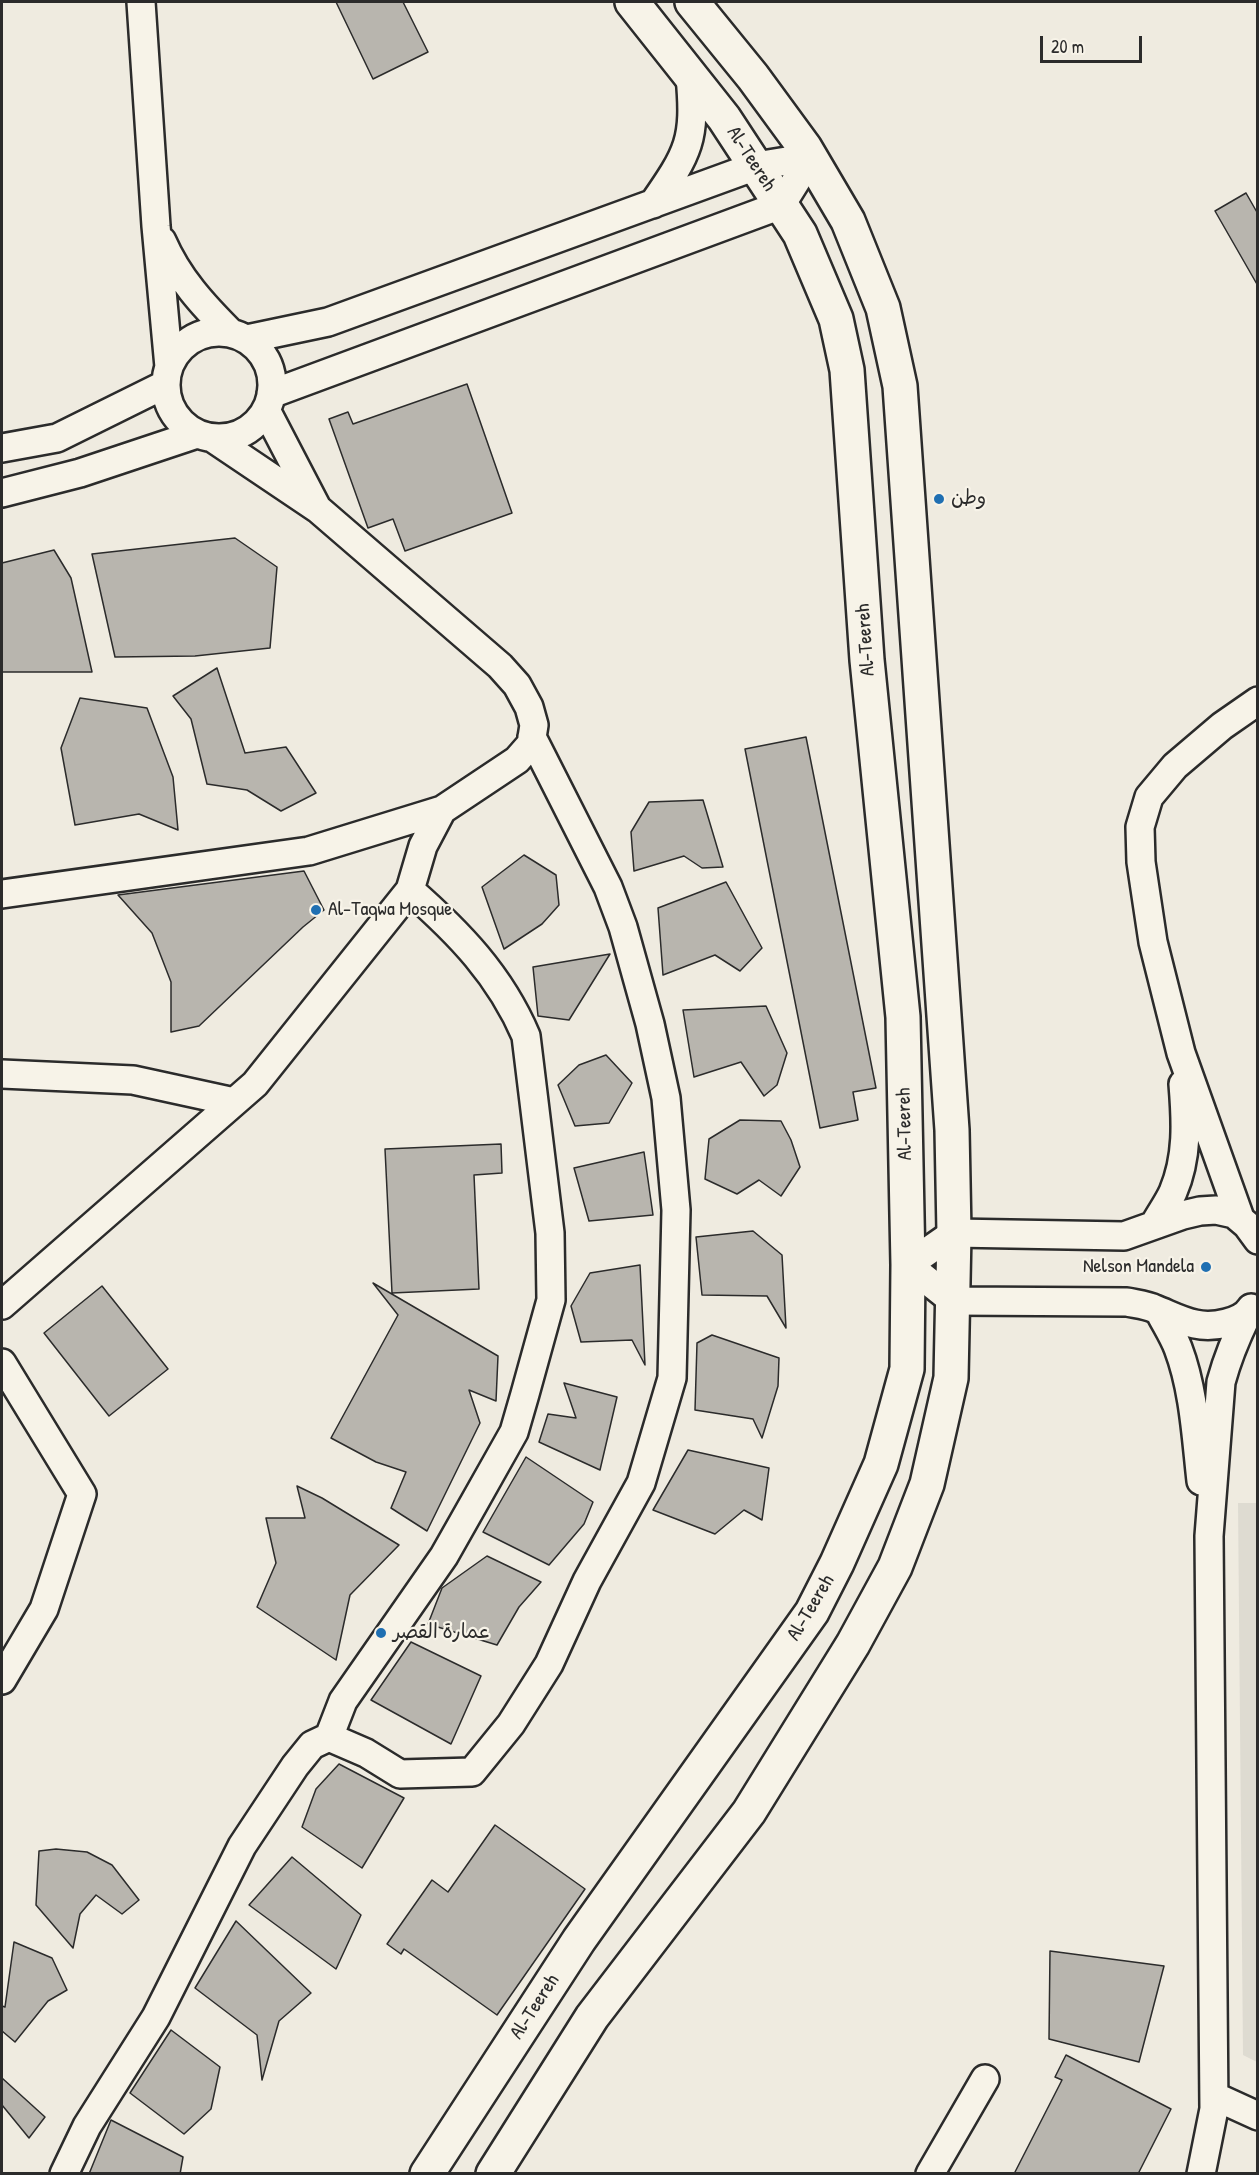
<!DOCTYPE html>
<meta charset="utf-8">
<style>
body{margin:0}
#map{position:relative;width:1259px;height:2175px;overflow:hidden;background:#efebe0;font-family:"Patrick Hand",sans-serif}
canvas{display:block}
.frame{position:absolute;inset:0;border:3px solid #2b2b2b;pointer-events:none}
.scale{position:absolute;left:1040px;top:36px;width:102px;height:27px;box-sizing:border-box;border:3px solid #2b2b2b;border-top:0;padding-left:8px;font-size:18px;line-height:21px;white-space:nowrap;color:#2b2b2b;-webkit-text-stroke:4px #f7f3e8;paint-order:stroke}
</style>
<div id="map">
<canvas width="1259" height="2175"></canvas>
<div class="frame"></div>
<div class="scale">20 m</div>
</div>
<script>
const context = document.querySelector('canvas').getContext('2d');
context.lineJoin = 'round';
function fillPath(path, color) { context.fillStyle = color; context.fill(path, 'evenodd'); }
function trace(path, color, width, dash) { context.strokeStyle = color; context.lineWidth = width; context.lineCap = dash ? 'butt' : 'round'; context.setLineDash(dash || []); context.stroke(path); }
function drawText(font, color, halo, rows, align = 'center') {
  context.font = font + ' "Patrick Hand","Playpen Sans Arabic",sans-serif'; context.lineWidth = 4.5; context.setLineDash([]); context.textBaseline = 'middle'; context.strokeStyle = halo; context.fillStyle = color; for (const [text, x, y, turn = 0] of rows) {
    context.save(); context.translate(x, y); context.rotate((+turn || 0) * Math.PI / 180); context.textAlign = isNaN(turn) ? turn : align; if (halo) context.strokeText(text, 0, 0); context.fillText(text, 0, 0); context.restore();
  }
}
const built = new Path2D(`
 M1238,1503H1258L1257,2062L1243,2055Z`);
const building = new Path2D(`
 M336,2H403L428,52L373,79Z
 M1246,193L1258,214V286L1215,211Z
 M467,384L512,513L405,551L393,519L368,528L329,419L348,412L353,424Z
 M235,538L277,567L270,648L195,656L115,657L92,554Z
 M54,550L71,578L92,672H2V563Z
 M217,668L245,753L286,747L316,793L281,811L247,790L207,784L191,719L173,696Z
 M80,698L147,708L173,777L178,830L139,814L75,825L61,748Z
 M806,737L876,1088L853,1092L858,1120L820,1128L745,749Z
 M703,800L723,867L702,868L684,856L634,871L631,832L649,802Z
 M524,855L556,875L559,905L542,924L504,949L482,887Z
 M304,871L324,910L303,927L199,1026L171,1032V982L152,933L118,895Z
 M726,882L762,948L740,971L715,955L663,975L658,908Z
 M610,954L569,1020L538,1016L533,967Z
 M766,1006L787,1053L777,1085L764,1096L741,1062L694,1077L683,1010Z
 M606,1055L632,1083L609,1123L575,1126L558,1085L579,1065Z
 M740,1120L781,1121L791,1140L800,1167L781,1196L759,1180L737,1194L705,1179L709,1139Z
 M501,1144L502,1173L474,1175L479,1289L392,1293L385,1149Z
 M644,1152L653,1215L589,1221L574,1168Z
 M753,1231L782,1255L786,1328L767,1296L702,1295L696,1237Z
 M640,1265L645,1365L632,1340L581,1342L571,1306L590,1273Z
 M373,1283L498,1356L496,1401L469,1390L480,1423L427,1531L391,1508L406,1472L376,1462L331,1438L398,1315Z
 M102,1286L168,1369L109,1416L44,1333Z
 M712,1335L779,1358L778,1386L762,1438L753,1419L695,1410L697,1343Z
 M564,1383L617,1397L600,1470L539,1442L548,1414L576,1418Z
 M688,1450L769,1468L762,1520L744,1510L715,1534L653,1510Z
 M526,1457L593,1502L584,1524L549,1565L483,1532Z
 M297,1486L322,1498L399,1545L350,1595L336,1660L257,1607L276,1563L266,1518H305Z
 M487,1556L541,1582L519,1607L497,1645L428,1624L442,1588Z
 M411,1642L481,1676L451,1744L371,1700Z
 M339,1764L404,1798L362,1868L302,1827L316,1789Z
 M495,1825L585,1889L497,2015L404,1949L401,1954L387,1944L432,1880L448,1892Z
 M56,1849L87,1852L112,1865L139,1900L122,1914L96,1895L80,1914L73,1948L36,1905L39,1851Z
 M292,1857L361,1915L336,1969L249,1905Z
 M236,1921L311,1993L279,2021L262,2080L257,2035L195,1988Z
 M14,1942L52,1958L67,1990L48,2001L15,2042L2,2031V2006L5,2007Z
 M1050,1951L1164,1966L1139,2062L1049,2039Z
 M171,2030L220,2067L211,2109L184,2134L130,2093Z
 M1066,2055L1171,2109L1138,2174H1014L1062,2080L1055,2077Z
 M2,2078L45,2117L29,2138L2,2105Z
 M111,2120L183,2157L180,2174H89Z`);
const street = new Path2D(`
 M141,2L156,226L169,367
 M653,204C689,152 696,140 690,76
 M162,241C178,278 203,305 231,333
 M166 385a53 53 0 1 1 106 0a53 53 0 1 1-106 0Z
 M247,339L328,322L756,166L811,157
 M271,394L781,205L811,157
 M266,410L316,506
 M2,448L57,438L166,384
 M2,493L80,473L197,434
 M2,894L309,851L442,810
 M2,1074L133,1080L234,1102
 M1240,1218L1181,1053L1153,942L1141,862L1140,827L1149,797L1175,766L1222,726L1258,701
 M1154,1225C1160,1214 1168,1203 1173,1192C1188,1157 1186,1121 1183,1084
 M2,1305L255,1084L410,890L423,846L442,810L517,760L531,744L534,725L529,707L517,685L500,666L318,509L214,439
 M1251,1308C1242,1323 1212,1328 1195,1324C1181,1321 1168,1314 1155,1309C1147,1305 1136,1304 1127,1302L953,1301L908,1265L954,1233L1124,1236L1183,1215L1200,1211L1216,1210L1234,1214L1247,1225L1258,1240
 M1159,1311C1165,1323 1173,1335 1178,1348C1194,1390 1196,1437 1201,1481
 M2,1363L82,1494L44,1609L2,1680
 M329,1737L366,1753L400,1774L472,1772L511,1724L549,1664L587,1581L641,1483L672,1378L676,1210L666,1098L650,1024L623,927L608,887L532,737
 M1214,2096L1258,2116
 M64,2174L87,2126L156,2017L242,1846L295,1766L312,1745L329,1737L343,1701L444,1556L474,1503L514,1432L525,1394L551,1300L550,1233L526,1036C500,975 459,933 410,890
 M930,2174L985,2079
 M1201,2174L1214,2109L1209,1536L1221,1382C1228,1356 1237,1335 1249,1311L1258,1310`);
const secondary = new Path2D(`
 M427,2174L579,1940L812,1612L837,1563L881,1464L907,1369L908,1265L903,1017L867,660L847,370L836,319L800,234L724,118L632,2
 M493,2174L592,2017L749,1812L853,1644L895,1567L927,1484L951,1378L954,1233L952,1130L900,386L883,308L848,221L805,148L753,77L692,2`);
const markers = [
 [939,499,6,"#1f6fb2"],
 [316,910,6,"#1f6fb2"],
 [1206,1267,6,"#1f6fb2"],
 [381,1633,6,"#1f6fb2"]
];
const streetNames = [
 ["Al-Teereh",751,159,57],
 ["Al-Teereh",866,640,-94],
 ["Al-Teereh",905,1124,-91],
 ["Al-Teereh",811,1608,-59],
 ["Al-Teereh",535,2007,-57]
];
const poiNames = [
 ["وطن",951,499],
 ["Al-Taqwa Mosque",328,910],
 ["Nelson Mandela",1194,1267,"right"],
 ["عمارة القصر",393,1633]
];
fillPath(built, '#dedbd1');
fillPath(building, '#b8b5ae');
trace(building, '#2b2b2b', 1.5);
trace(street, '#2b2b2b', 32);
trace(secondary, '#2b2b2b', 38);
trace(street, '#f7f3e8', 27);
trace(secondary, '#f7f3e8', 33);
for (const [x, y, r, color] of markers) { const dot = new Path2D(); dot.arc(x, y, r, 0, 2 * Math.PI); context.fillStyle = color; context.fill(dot); trace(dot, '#f7f3e8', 2); }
drawText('20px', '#2b2b2b', '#f7f3e8', streetNames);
drawText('20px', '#2b2b2b', '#f7f3e8', poiNames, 'left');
</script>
